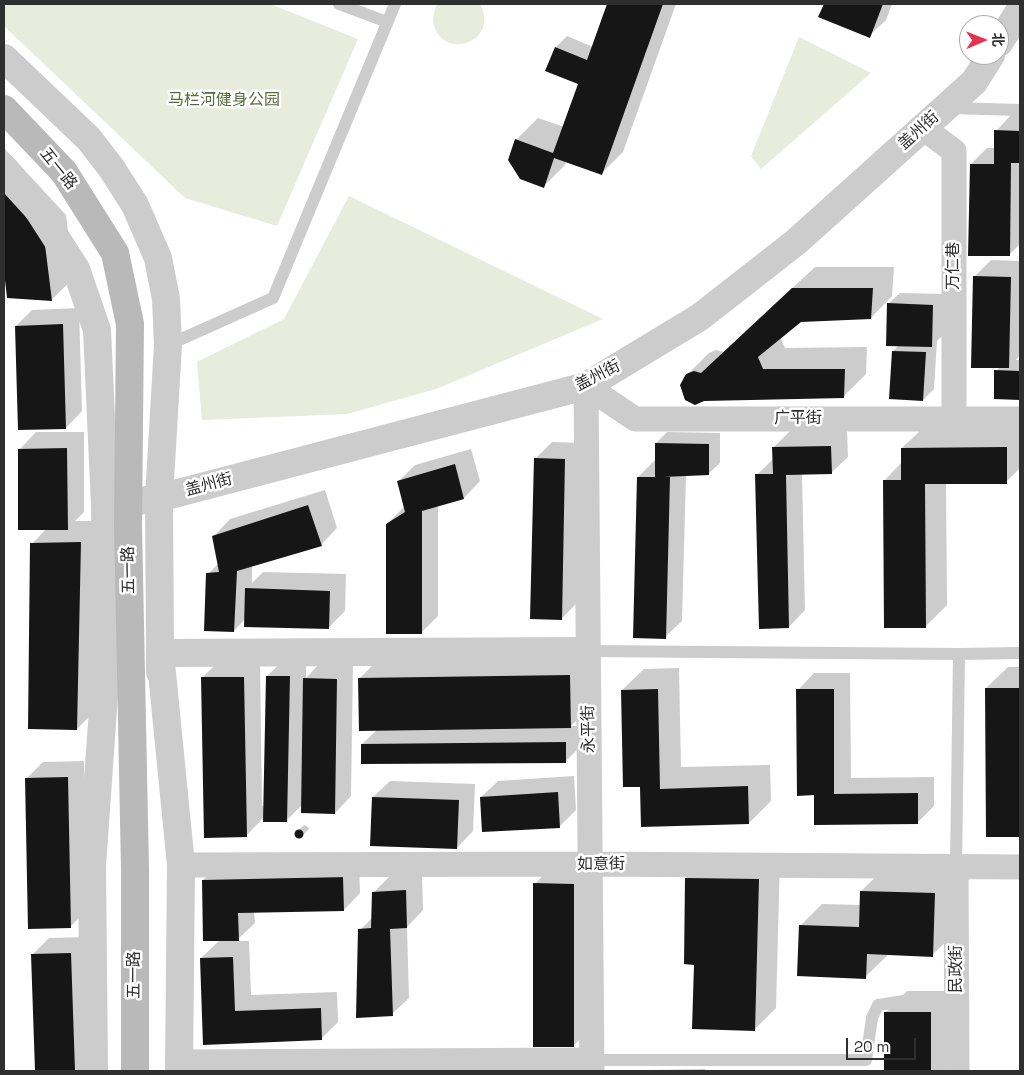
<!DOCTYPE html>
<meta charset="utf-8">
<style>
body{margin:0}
#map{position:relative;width:1024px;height:1075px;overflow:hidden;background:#fff;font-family:"Space Grotesk","Noto Sans SC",sans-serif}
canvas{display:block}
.frame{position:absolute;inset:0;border:5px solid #2f2f2f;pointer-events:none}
.north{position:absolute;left:959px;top:15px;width:50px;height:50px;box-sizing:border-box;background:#fff;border:1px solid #acacac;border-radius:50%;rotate:89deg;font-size:14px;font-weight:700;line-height:20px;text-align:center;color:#2f2f2f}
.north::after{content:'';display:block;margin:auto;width:18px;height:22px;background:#e6324f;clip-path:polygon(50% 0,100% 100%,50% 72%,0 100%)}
.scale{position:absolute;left:846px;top:1038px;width:70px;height:22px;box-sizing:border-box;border:2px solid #2f2f2f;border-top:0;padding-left:6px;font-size:15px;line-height:18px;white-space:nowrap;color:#2f2f2f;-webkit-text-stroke:4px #fff;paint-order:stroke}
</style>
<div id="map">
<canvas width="1024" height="1075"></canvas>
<div class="frame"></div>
<div class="north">北</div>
<div class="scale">20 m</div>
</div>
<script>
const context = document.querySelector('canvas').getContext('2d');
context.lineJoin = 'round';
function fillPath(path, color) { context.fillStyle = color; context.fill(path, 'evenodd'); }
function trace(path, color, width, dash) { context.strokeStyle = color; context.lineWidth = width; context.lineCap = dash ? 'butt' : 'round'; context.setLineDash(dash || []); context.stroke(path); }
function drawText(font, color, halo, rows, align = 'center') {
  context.font = font + ' "Space Grotesk","Noto Sans SC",sans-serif'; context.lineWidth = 5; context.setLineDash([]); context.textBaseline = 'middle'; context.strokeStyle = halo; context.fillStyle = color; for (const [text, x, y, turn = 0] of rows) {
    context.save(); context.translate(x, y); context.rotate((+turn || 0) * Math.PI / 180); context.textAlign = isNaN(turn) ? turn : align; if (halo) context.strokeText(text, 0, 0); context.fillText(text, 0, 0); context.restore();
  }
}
const green = new Path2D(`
 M4,4H270L358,39L277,226L185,198L4,26Z
 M437,4H480C500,41 445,61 434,26C432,18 434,11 437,4Z
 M799,37L871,73L761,169L751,156Z
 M349,196L603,319L436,389L347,414L202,420L197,362L284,319Z`);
const shadow = new Path2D(`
 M608,4H676L623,152L601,174L566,161L565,165L544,186L516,140L538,118L564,127L579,83L556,47L567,36L593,47Z
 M825,4H892L886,20L869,36L820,16Z
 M1012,114H1020V244L1009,255L971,164L987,148H995L996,131Z
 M4,148L66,215L74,278L52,299L8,297L4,260Z
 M991,260L1020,261V355L1016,360H1020V398H995L996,371L1000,367L974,277Z
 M815,267H894L892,296L871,318L801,320L780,337L785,348L867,347L866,374L844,396L687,375L709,353L716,350L724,352Z
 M900,293L944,294L943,335L937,341L934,389L923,400L893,351L899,345L888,304Z
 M79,308L82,411L66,428L16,326L32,310Z
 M1020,426V468L1006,482L946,483L947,605L925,627L884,481L902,462V448L924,427Z
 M847,430L848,457L831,473L802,474L805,610L789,627L757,475L774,458L773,448L790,431Z
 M36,432H84V512L75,521H102L99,707L77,729L32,544L46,529L20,449Z
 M667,432L720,433V463L708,474L686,475L682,621L665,637L638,477L655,460H656V443Z
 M552,442L581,443L578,602L561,619L535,459Z
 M471,449L480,481L464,498L438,505V616L421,633L387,524L404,507L398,482L415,465Z
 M325,490L337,528L321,545L252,565V583L263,572L346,574L345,611L329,627L245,619L234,631L208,574L219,563L214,536L230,519Z
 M592,653V705L571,726H582V745L565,762L362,744L377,730L359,679L381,657Z
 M284,660H306V678L321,662L353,663L351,796L335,813L302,805L286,821L264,817L246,836L202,678L219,661H260L262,806H265L267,676Z
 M1008,667H1020V835L987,836L986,688Z
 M679,668L681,767L770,765L771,801L749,823L641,786L622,690L644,669Z
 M814,673H850L851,778L934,777V806L917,823L815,794L798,690Z
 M84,761L87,910L70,927L26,779L43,762Z
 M574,776L576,810L560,826L481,797L498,781Z
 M390,781L475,784L473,831L457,848L373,797Z
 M304,825L308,827L309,829L301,837L299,838L296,835V833Z
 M708,856L780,858L776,1008L755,1029L695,963L686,878Z
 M359,861L360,893L344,910L254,912L255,923L236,941H249L251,995L337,992L338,1022L321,1039L204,1043L201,958L220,940L203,880L220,864Z
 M551,867L590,868L591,1029L574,1045L535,884Z
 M883,870L956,872L954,934L932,955L887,954V956L865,977L801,925L822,904L861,905V891Z
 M422,874L423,910L407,927L409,998L392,1014L360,930L373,917V893L390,876Z
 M87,937L91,1071H36L32,955L49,938Z
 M907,991H952V1071H885V1013Z
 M705,1069V1071H644L646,1070Z`);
const building = new Path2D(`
 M607,4H663L602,175L554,158L544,188L520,179L508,160L515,139L553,153L578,84L545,71L555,47L587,60Z
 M824,4H883L870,38L818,17Z
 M994,130L1020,131V163H1011L1010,256H968L970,164H994Z
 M4,193L44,237L52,301L7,298L4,271Z
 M973,276L1011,277L1009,368H971Z
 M792,288H873L871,319L801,322L758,357L763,369H845L844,398L704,401L695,405L685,400L680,385L686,374L694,371L701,373Z
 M887,303L933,305L932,347L886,346Z
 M63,324L66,429L18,430L15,326Z
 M892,351L926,352L923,401L889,399Z
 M994,370L1020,371V400L994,399Z
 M655,443L709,444V475L663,477H670L666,639L633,638L637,477H655Z
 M831,446L832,474L786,475L789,628L759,629L755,474H773L772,447Z
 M1007,447V484H925L926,628H884L883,480H901V448Z
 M67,448L68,530H18V449Z
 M534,458L565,459L562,620L530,619Z
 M455,464L464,499L422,511V634H386V524L405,512L397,481Z
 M308,505L322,546L237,571L234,632L204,631L206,573L219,572L212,536Z
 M81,542L77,730L28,729L30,543Z
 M245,588L330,591L329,629L244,627Z
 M570,675L571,728L359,731L358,678Z
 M266,676H290L287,822H263Z
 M201,677H244L247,837L204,838Z
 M303,678L337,679L335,814L301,813Z
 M985,688H1020V837H986Z
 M658,689L660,789L748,786L749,824L641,827L640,787H623L621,690Z
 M796,689H834V794L918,793V824L814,825V795L797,796Z
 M566,742V763L361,764V744Z
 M68,777L71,928L28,929L25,778Z
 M558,792L560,828L482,832L480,797Z
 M372,797L459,800L457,849L370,846Z
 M294.5 834a4.5 4.5 0 1 1 9 0a4.5 4.5 0 1 1-9 0Z
 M343,877L344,911L238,913L239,941H203L202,880Z
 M685,878L759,879L755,1031L692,1029L694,965L684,964Z
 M533,883L574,884V1047H533Z
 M406,890L407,928L390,929L393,1016L356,1018L358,929L371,928L372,892Z
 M860,891L935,893L933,957L867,954L866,979L797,976L799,925L859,927Z
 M71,953L75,1071H35L31,954Z
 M233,957L235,1011L321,1008L322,1040L203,1045L200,958Z
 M884,1012H931V1071H884Z`);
const service = new Path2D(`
 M339,4L387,22
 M951,108L1020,110
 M168,345L273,298L395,4
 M588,651L959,654L1020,653
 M956,867L959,654
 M592,1060H866L872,1018L878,1005L904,1001L957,999`);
const minor = new Path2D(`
 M923,128L954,151V419
 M586,386L592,1071
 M586,386L635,419H1020
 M181,865L590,864L1020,867
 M956,867L957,1071
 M179,1062L592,1060`);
const tertiary = new Path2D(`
 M999,43L1020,10
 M4,58L89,139L112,169L135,205L158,258L166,299L168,345L159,498L160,653L181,865L179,1071
 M4,168L33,202L76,269L97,330L105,506L107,652L92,866L94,1071
 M105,506L159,498L586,386L700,317L796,242L974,82L991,55
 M160,672V653L588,651`);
const secondary = new Path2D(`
 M4,109L64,172L115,253L130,324L128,526L135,869V1071`);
const parkNames = [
 ["马栏河健身公园",224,101]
];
const streetNames = [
 ["盖州街",919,131,-42],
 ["五一路",58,169,51],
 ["万仁巷",954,266,-90],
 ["盖州街",598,376,-27],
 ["广平街",798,419],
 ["盖州街",209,485,-15],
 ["五一路",129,570,-91],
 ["永平街",589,729,-91],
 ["如意街",601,865],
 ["民政街",957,969,-90],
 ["五一路",135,975,-90]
];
fillPath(green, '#e7ecdd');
fillPath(shadow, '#0003');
fillPath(building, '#161616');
trace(service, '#ccc', 12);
trace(minor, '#ccc', 25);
trace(tertiary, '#ccc', 28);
trace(secondary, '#b9b9b9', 28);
drawText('16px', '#576c3c', '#fff', parkNames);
drawText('16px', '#2f2f2f', '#fff', streetNames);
</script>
